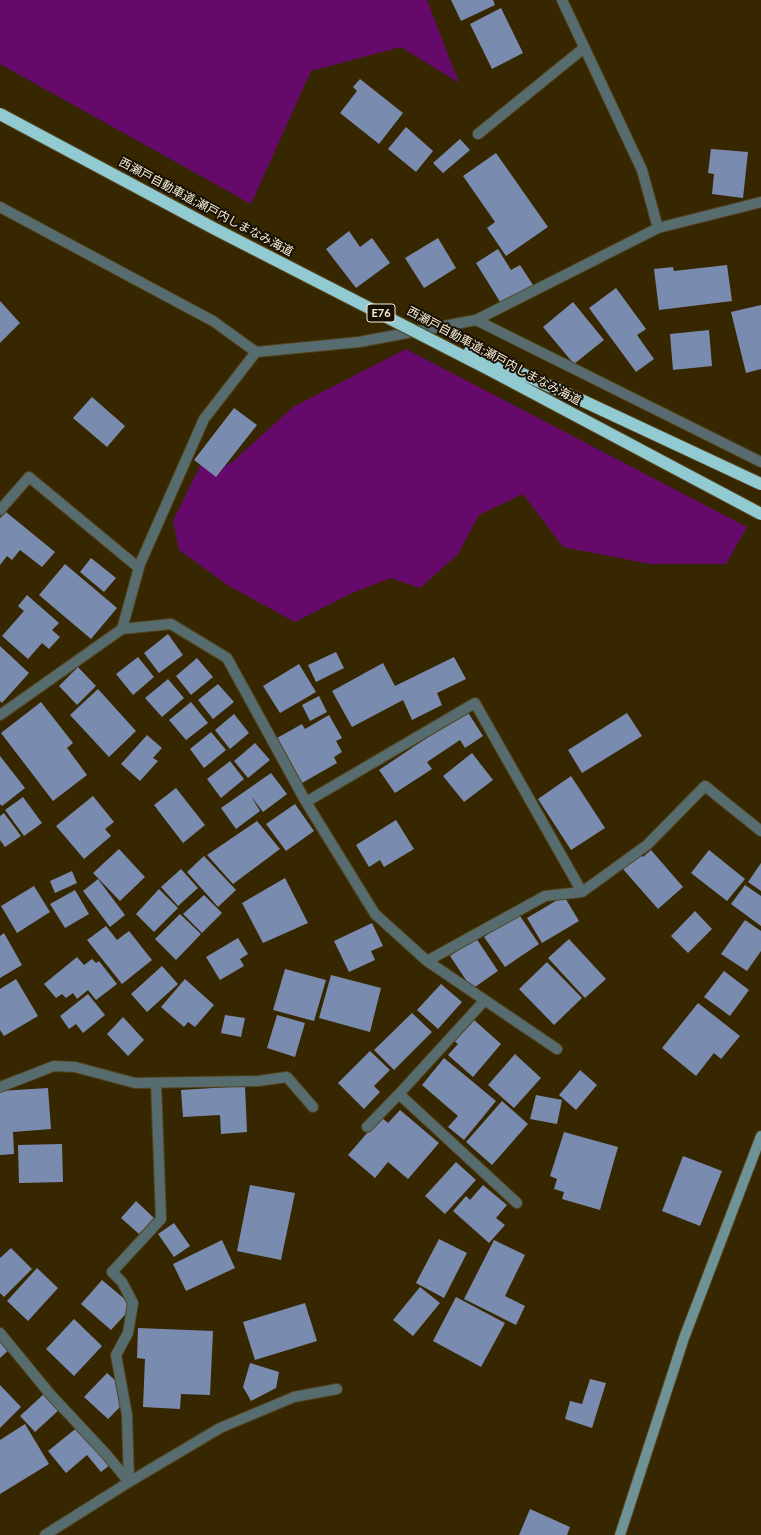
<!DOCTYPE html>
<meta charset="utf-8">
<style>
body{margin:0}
canvas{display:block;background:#372700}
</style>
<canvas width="761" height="1535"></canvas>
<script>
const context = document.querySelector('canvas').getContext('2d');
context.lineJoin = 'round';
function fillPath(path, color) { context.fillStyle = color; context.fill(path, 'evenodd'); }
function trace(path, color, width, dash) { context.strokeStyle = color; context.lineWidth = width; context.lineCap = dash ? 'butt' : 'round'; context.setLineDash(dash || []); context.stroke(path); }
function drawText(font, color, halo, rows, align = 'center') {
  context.font = font + ' Lato,"Noto Sans JP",sans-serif'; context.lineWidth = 4; context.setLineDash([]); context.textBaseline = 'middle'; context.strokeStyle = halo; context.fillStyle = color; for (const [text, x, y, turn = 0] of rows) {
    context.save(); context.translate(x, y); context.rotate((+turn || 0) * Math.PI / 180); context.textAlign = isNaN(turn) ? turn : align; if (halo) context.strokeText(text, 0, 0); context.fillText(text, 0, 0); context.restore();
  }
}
const green = new Path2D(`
 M0,0H427L459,83L401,47L311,71L251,204L0,64Z
 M406,349L747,527L726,564H650L563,547L523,494L479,515L458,554L420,588L391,578L352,593L295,622L229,586L179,550L173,521L201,464L213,470L231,463L293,407Z`);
const building = new Path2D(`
 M451,0H493L495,5L461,21Z
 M501,8L523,53L492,69L470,24Z
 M360,79L403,113L379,144L340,113L357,91L353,87Z
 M406,127L433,151L416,172L388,149Z
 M460,139L470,150L443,173L433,163Z
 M711,149L748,152L743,198L712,194L714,174L708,173Z
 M496,153L548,227L506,256L487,228L495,222L463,176Z
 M349,231L360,247L372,238L390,263L356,288L326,249Z
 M438,238L456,268L424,288L405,258Z
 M498,249L511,270L520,265L533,285L502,305L476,263Z
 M727,265L732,301L659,310L654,269L673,267L674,271Z
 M616,288L646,329L637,335L654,359L636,372L589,308Z
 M0,301L20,323L0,343Z
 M573,302L604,340L574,364L543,327Z
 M761,305V369L746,373L731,312Z
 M709,330L712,366L673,370L670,334Z
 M92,397L125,426L107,447L73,418Z
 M234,408L257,425L216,477L194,460Z
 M6,512L55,552L42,567L20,550L12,560L7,556L0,565V518Z
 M91,558L116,578L104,592L80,572Z
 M65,564L117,608L91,639L39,595Z
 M27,595L59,623L52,630L60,637L49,649L42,643L28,659L2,636L24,611L18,606Z
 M168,634L183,655L159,673L144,653Z
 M0,646L29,673L2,703L0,701Z
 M336,652L344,668L316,682L308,665Z
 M138,657L154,677L133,695L116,674Z
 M454,657L466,679L437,693L442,705L412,720L403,700L352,727L332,691L383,663L395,686Z
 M197,658L213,677L191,695L176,676Z
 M299,664L316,692L280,713L263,686Z
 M78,667L96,686L77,705L59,686Z
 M168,679L184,698L162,717L145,698Z
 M218,684L234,702L213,719L198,700Z
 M98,689L136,731L109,757L70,715Z
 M319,696L327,712L310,721L302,705Z
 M41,702L73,743L67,748L87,775L53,801L1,733Z
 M191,702L208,723L186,740L169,720Z
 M467,711L483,736L465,748L460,740L427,762L432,769L395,793L379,770Z
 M627,713L642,736L582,773L568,750Z
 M234,714L249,733L230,749L215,730Z
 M329,715L342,738L336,741L342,752L334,757L337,763L302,783L277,738L302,724L305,729Z
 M211,732L226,750L204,768L190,749Z
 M147,735L162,748L153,758L158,761L140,781L121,764Z
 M255,743L270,760L248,778L234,761Z
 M472,753L493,780L464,802L443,776Z
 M0,756L25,788L2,806L0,804Z
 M230,761L244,779L221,798L207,779Z
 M271,773L287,794L263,812L251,796L260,811L236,829L221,808Z
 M571,776L605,828L571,850L538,799Z
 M176,788L205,825L183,843L154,805Z
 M93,796L114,822L105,829L111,836L84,859L56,826Z
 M23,797L42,823L24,836L5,810Z
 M295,804L314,831L286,851L266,824Z
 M4,813L21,836L5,847L0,840V816Z
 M396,820L414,849L384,867L380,860L369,867L356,845Z
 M257,821L280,849L233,884L207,855Z
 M119,849L145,877L120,901L93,873Z
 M651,850L683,887L658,909L622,868L639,853L643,857Z
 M709,850L745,879L727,901L691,873Z
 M204,856L236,890L218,907L187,872Z
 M761,863V891L748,882Z
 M181,869L198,888L178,906L161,887Z
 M72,871L77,883L55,893L50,881Z
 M285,878L308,923L263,943L242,903Z
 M98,879L125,915L110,927L83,891Z
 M745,885L761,896V926L731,904Z
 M34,886L50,912L17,933L1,906Z
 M159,889L178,908L154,932L136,914Z
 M75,890L89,914L65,928L50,904Z
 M204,895L222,913L202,933L183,914Z
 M564,896L579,921L542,943L527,918Z
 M695,911L712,929L688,953L671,936Z
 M518,913L539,944L505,967L484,937Z
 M180,914L201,934L176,960L155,939Z
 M745,920L761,931V951L747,971L721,954Z
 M372,923L383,946L371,951L375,960L349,972L334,941Z
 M106,926L117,940L129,931L152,960L122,984L87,940Z
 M4,933L22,965L0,978V936Z
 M238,938L248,954L240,959L244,966L220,980L206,957Z
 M476,938L498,971L472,989L450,956Z
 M569,939L606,979L585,998L548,958Z
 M77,957L84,965L92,959L96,963L99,961L117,984L96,1000L88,990L77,999L73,993L66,998L62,994L56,998L44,984Z
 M547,962L582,998L554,1025L519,989Z
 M162,966L178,984L147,1012L131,994Z
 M285,969L326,980L314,1021L273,1010Z
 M724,971L749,990L730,1016L704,997Z
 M331,975L381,988L370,1032L319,1018Z
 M16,979L38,1016L4,1036L0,1030V989Z
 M185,979L214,1005L195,1027L188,1022L184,1027L161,1007Z
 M441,984L462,1002L438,1029L417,1010Z
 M88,994L105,1015L83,1033L76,1024L69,1029L60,1016Z
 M698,1003L740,1036L721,1059L714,1053L696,1076L662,1048Z
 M412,1013L432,1032L394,1070L374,1050Z
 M225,1015L245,1018L241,1037L221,1033Z
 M277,1015L305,1023L295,1057L267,1048Z
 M123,1017L144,1040L128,1056L107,1034Z
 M473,1019L501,1044L473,1077L448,1055L458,1044L454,1041Z
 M370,1051L390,1070L374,1086L380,1092L364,1109L338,1083Z
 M515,1054L541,1078L514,1108L488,1085Z
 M444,1058L496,1101L464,1140L448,1127L458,1116L422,1085Z
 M580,1070L597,1085L576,1110L559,1095Z
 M245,1086L247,1132L221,1134L220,1115L183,1117L181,1090Z
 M48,1088L51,1129L13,1132L14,1154L0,1155V1091Z
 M536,1095L562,1100L557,1124L530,1119Z
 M502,1101L528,1124L492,1165L466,1142Z
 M400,1110L439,1143L408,1179L388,1162L375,1178L348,1155L381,1117L388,1123Z
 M564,1132L618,1147L600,1210L562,1199L564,1192L554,1189L557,1179L550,1176Z
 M62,1144L63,1182L19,1183L18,1145Z
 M683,1156L722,1171L700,1226L662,1211Z
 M456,1162L476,1180L445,1214L425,1196Z
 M250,1185L295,1193L281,1260L237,1251Z
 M483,1185L507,1205L496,1218L505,1225L489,1243L453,1211L466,1196L470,1200Z
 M136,1201L154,1218L139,1234L121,1218Z
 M174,1223L190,1246L174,1257L158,1234Z
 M439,1239L467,1253L444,1298L416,1283Z
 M222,1240L235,1268L186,1291L173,1264Z
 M494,1240L525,1255L505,1296L525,1306L516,1325L464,1299Z
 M11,1248L32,1269L4,1297L0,1293V1258Z
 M37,1268L58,1288L28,1321L7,1301Z
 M102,1280L133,1306L111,1330L81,1304Z
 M420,1287L440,1303L413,1336L393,1320Z
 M456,1297L505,1323L481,1367L433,1341Z
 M305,1303L317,1341L255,1360L243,1322Z
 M74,1319L102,1346L74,1376L46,1349Z
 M138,1328L213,1331L210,1395L181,1394L180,1409L143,1407L145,1359L137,1358Z
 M0,1339L10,1349L0,1358Z
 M250,1363L279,1372L276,1388L251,1401L243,1387Z
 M107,1373L116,1381L122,1405L108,1419L84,1397Z
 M590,1379L606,1383L592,1428L565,1419L570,1401L582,1404Z
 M0,1385L21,1407L0,1428Z
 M45,1393L60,1409L35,1432L20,1416Z
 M25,1424L49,1464L0,1494V1440Z
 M79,1426L110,1465L101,1472L87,1455L66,1473L48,1451Z
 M530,1509L570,1527L567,1535H519Z`);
const street = new Path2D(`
 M562,0L642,170L658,228
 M478,134L584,48
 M0,207L213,321L256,352L359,342L476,320L658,228L761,202
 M476,320L761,462
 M0,510L29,477L139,568
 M122,629L140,564L204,419L256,352
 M0,715L122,629L171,624L227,658L306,802L375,914L427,961L545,896L582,892L647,845L705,786L761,831
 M306,802L475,703L582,892
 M427,961L557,1049
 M484,1001L399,1094L517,1203
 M0,1087L54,1066L75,1067L135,1083L258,1081L287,1077L313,1107
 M367,1127L399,1094
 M0,1333L50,1394L106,1454L129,1482
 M129,1482L127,1415L116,1355L128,1333L133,1303L122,1282L112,1272L161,1219L156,1083
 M45,1535L129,1482L220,1428L294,1397L337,1389`);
const secondary = new Path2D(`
 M620,1535L684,1338L761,1136`);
const highwayBridge = new Path2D(`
 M0,114L215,229L492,371L761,514
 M470,351L579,399L761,484`);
const shields = [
 [381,313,28]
];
const shieldNames = [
 ["E76",381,313]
];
const streetNames = [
 ["西瀬戸自動車道;瀬戸内しまなみ海道",206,207,28],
 ["西瀬戸自動車道;瀬戸内しまなみ海道",494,356,28]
];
fillPath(green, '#650a6b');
fillPath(building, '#7a8bb0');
trace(street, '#52431e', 12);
trace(secondary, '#52431e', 12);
trace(street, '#566c6f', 10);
trace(secondary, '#6e9296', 10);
trace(highwayBridge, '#52431e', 14, []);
trace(highwayBridge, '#91cad0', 12);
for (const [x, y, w] of shields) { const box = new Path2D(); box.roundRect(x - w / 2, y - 9, w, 18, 3); context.fillStyle = '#181103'; context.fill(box); trace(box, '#f8eed9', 1); }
drawText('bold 11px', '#f8eed9', null, shieldNames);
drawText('12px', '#f8eed9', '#181103', streetNames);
</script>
